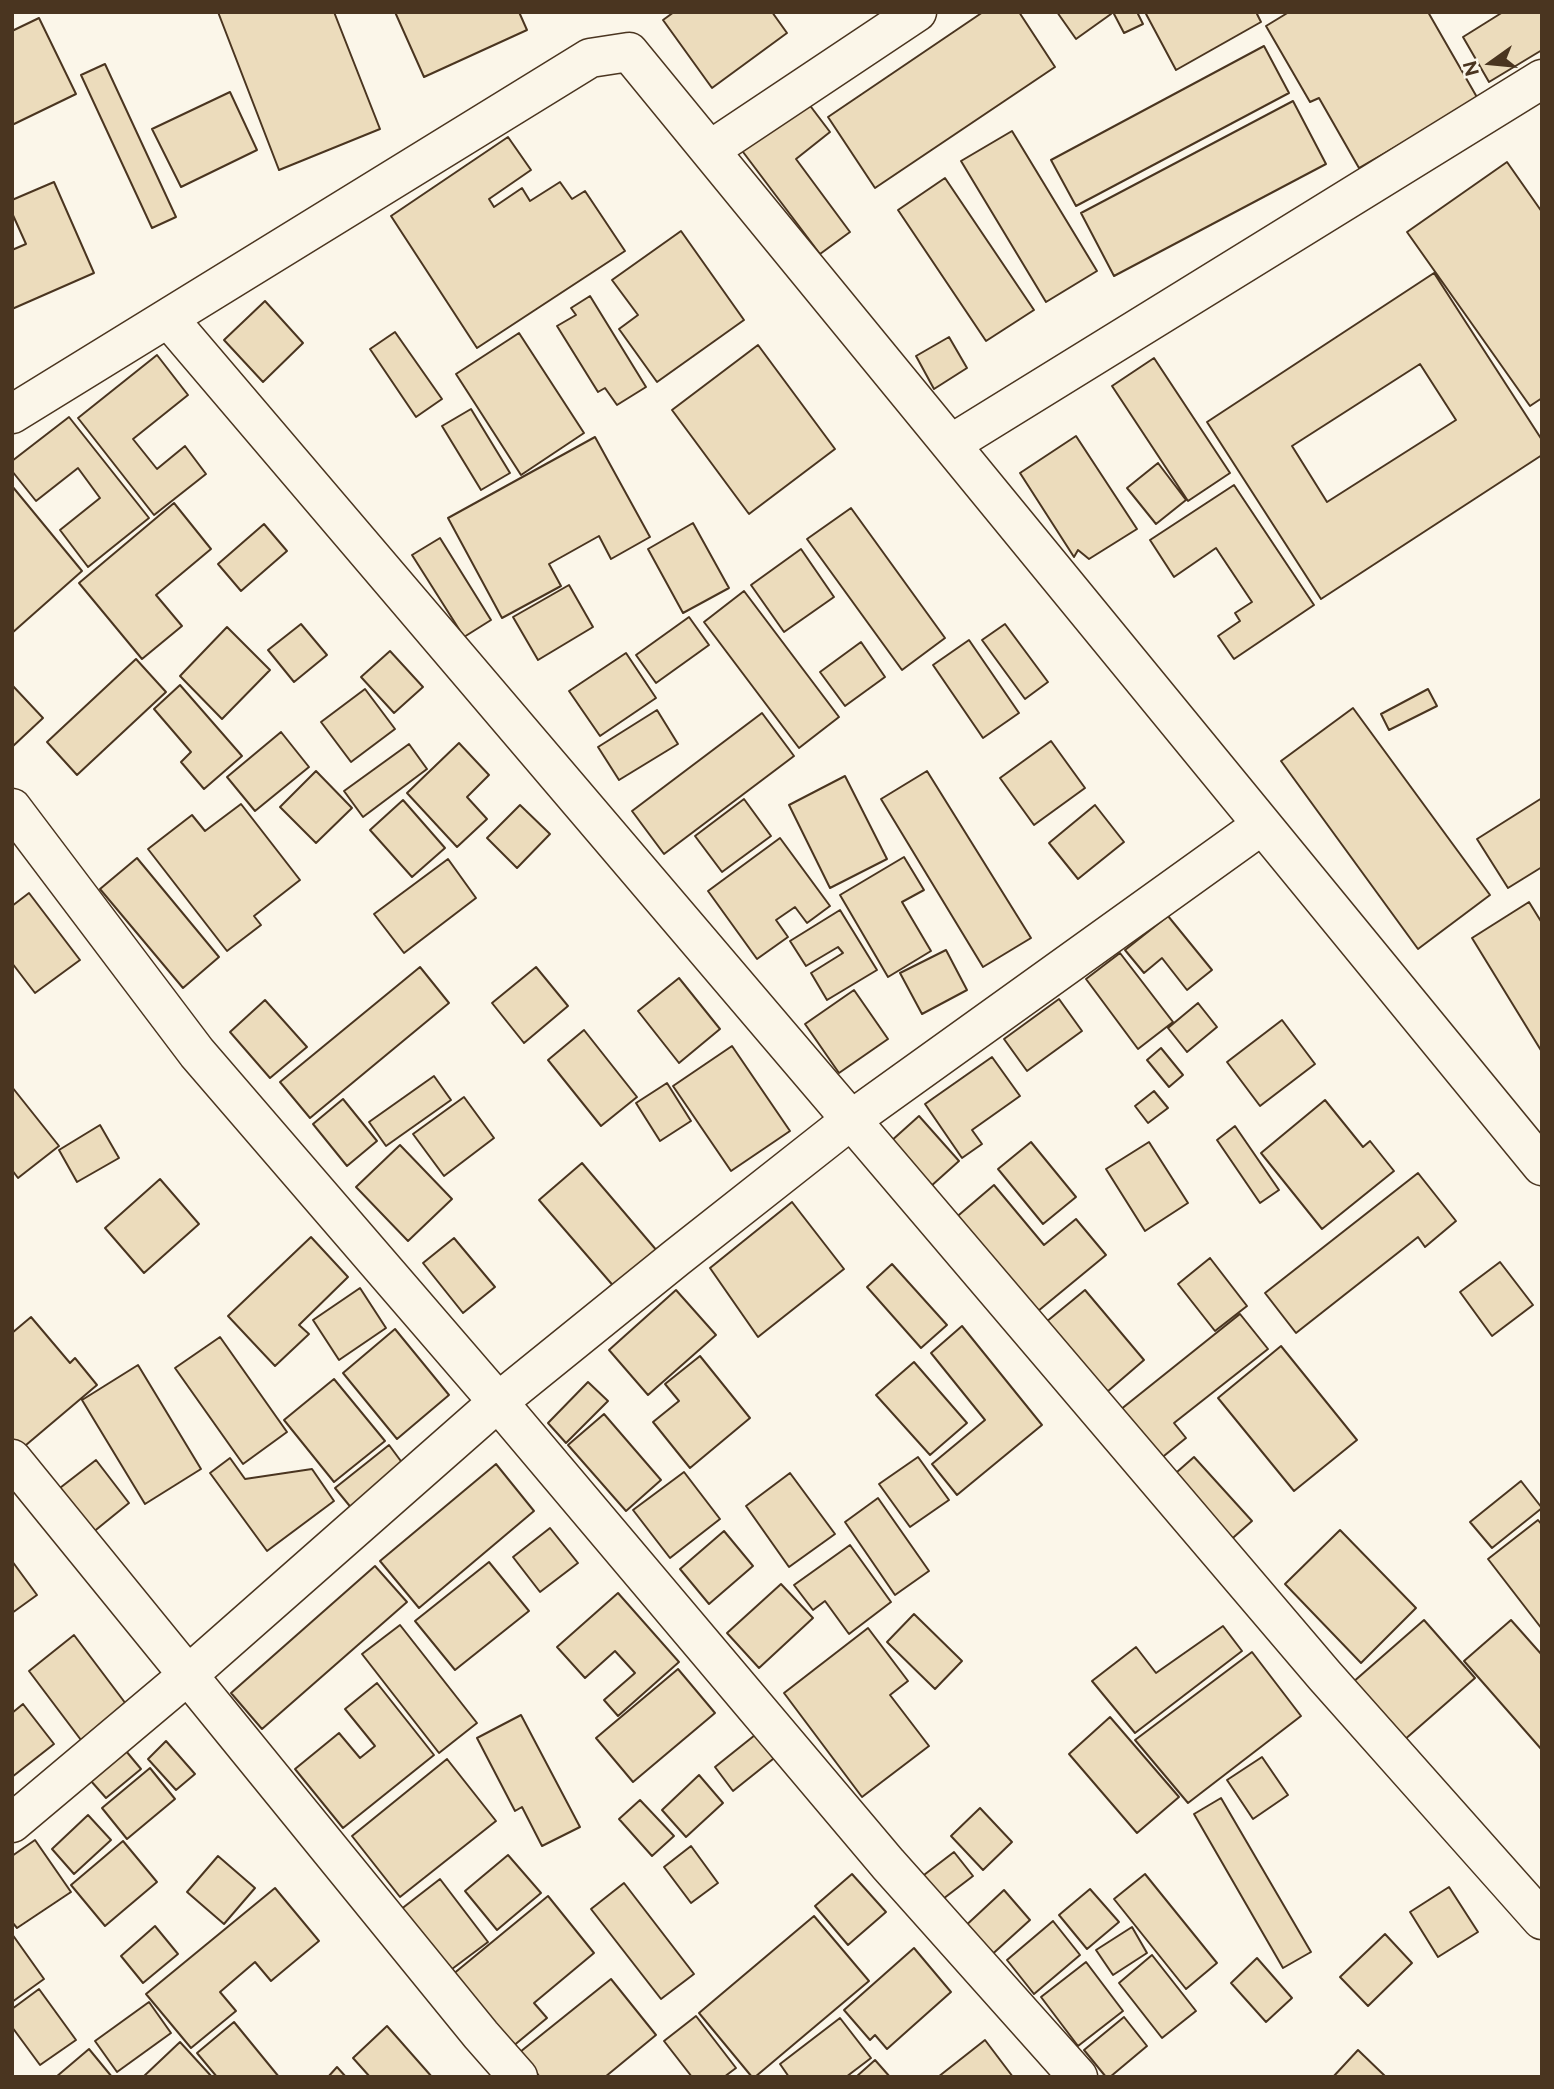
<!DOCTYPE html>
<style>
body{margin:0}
#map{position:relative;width:1554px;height:2089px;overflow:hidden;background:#fbf6e9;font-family:Raleway,sans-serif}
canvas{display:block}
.frame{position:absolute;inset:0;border:14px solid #4a3520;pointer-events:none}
.north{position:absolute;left:1456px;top:28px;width:70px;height:70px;-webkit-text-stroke:5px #fbf6e9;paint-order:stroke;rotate:255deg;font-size:19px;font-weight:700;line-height:28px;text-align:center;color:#4a3520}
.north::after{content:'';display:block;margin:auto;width:24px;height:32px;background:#4a3520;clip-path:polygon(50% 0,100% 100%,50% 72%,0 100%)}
</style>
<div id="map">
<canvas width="1554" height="2089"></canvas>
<div class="frame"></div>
<div class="north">N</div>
</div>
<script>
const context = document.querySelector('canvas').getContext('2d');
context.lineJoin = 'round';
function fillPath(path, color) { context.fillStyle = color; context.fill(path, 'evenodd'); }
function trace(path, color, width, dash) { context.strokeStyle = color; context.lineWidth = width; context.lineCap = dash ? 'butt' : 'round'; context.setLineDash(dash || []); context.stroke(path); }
const building = new Path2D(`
 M218,12H334L380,129L279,170Z
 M395,12H519L527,30L424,77Z
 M674,12H772L787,33L712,88L663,20Z
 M983,12H1019L1055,67L875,188L828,117Z
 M1057,12H1110L1111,14L1076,39Z
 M1113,12H1137L1143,24L1124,33Z
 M1145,12H1256L1261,22L1176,70Z
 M1289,12H1428L1478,99L1359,168L1319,98L1310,102L1266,26Z
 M1503,12H1542V50L1489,82L1463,37Z
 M39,18L76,94L12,125V31Z
 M1264,46L1289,93L1076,206L1051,160Z
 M105,64L176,217L152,228L81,75Z
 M230,92L257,150L181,187L152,129Z
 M802,95L830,132L796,159L850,232L820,254L737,144Z
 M1293,101L1326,164L1114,276L1081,213Z
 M1012,131L1097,271L1046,302L961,161Z
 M508,137L531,170L489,199L494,207L522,188L530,201L560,182L572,199L585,191L625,251L477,348L391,216Z
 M1507,162L1542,212V398L1530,406L1407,232Z
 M945,178L1034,310L986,341L898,210Z
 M54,182L94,273L12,309V250L26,244L12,213V200Z
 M681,231L744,320L657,382L619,329L638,315L612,280Z
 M1434,273L1542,440V455L1321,599L1207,422ZM1420,364L1456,420L1327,502L1292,446Z
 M590,296L646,387L617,405L605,388L598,392L557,326L576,315L571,308Z
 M265,301L303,343L263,382L224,340Z
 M395,332L442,399L416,417L370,349Z
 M519,333L584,433L521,475L456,374Z
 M949,337L967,368L934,389L916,356Z
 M758,345L835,449L749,514L672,410Z
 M157,355L188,395L133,439L157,469L185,446L206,474L154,515L78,418Z
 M1154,358L1230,473L1188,501L1112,386Z
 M471,409L510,473L481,490L442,426Z
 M69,417L149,518L88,567L60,530L100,498L78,468L36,501L12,471V461Z
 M1076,436L1137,529L1089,559L1078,550L1074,557L1020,473Z
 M595,437L650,537L611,559L599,536L549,564L561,586L502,618L448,518Z
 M1158,463L1186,500L1156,524L1127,488Z
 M1234,485L1314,605L1234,659L1218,636L1240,621L1235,613L1252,602L1216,548L1174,577L1150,540Z
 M12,486L82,571L12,633Z
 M174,503L211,549L156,595L182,626L142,659L79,583Z
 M851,508L945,638L902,670L807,539Z
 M693,523L729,588L683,613L648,549Z
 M264,524L287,551L241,591L218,564Z
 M440,538L491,620L464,637L412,555Z
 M801,549L834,597L784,632L751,585Z
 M569,585L593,627L538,660L513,617Z
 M744,591L839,717L799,748L704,622Z
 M689,617L709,645L656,683L636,655Z
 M301,624L327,655L294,682L268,650Z
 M1005,624L1048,682L1025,699L982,640Z
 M227,627L270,670L222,719L180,676Z
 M969,640L1019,713L983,738L933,665Z
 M861,642L885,677L845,706L820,672Z
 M390,651L423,687L394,713L361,677Z
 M626,653L656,698L600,736L569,691Z
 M136,659L166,692L77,775L47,742Z
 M12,685L43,718L12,747Z
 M180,685L242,756L204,789L181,762L191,752L154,709Z
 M365,689L395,729L351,762L321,722Z
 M1428,689L1437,706L1389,730L1381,714Z
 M1353,708L1490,895L1418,949L1281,761Z
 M657,710L678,744L619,780L598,747Z
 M762,713L794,756L664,854L632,811Z
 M281,732L309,767L255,811L227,777Z
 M1051,741L1085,788L1034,825L1000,778Z
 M459,743L489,775L467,797L487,819L457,847L407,793Z
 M409,744L427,769L363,817L344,791Z
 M316,771L352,808L316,843L280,807Z
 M927,771L1031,938L983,967L881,799Z
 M845,776L887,859L830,888L789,805Z
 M1542,798V867L1508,888L1477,839Z
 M744,799L771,836L722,872L695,836Z
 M403,800L445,848L412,877L370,830Z
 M241,804L300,880L254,916L261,925L227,951L148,849L192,815L205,831Z
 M520,805L550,834L517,868L487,838Z
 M1095,805L1124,842L1078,879L1049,843Z
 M780,838L830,906L807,923L795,907L776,920L788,937L757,959L708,891Z
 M904,857L924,890L902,902L931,951L888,977L840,895Z
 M137,858L219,957L183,988L100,889Z
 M448,859L476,898L404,953L374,914Z
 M29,893L80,960L35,993L12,963V906Z
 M1529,902L1542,923V1052L1472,938Z
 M840,910L877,970L827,1000L811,973L843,953L838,947L806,966L790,941Z
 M1168,916L1212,970L1187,990L1162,958L1144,973L1125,950Z
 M946,950L967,990L922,1014L900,973Z
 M1120,953L1173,1022L1138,1049L1086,979Z
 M420,967L449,1003L310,1118L280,1082Z
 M536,967L568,1006L524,1043L492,1003Z
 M679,978L720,1029L679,1063L638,1011Z
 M854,990L888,1039L839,1073L805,1024Z
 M1059,999L1082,1031L1027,1071L1004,1039Z
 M265,1000L307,1047L270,1078L230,1032Z
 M1198,1003L1217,1027L1187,1052L1168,1028Z
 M1282,1020L1315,1064L1260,1106L1227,1062Z
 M584,1030L637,1097L601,1126L548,1060Z
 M732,1046L790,1131L731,1171L673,1086Z
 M1161,1048L1183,1075L1169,1087L1147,1060Z
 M992,1057L1020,1096L972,1130L982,1144L962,1158L925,1104Z
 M434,1076L451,1100L386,1146L369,1122Z
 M667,1083L691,1121L660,1141L636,1103Z
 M12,1087L59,1146L18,1178L12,1170Z
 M1154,1091L1168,1108L1148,1123L1135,1106Z
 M464,1097L494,1138L444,1176L413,1134Z
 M343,1099L377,1141L347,1166L313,1124Z
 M1325,1100L1363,1147L1370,1141L1394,1171L1322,1229L1261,1153Z
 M919,1116L959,1161L930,1187L890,1142Z
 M100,1125L119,1158L77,1182L59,1150Z
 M1235,1126L1279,1190L1260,1203L1217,1140Z
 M1031,1142L1076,1197L1043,1224L998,1169Z
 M1149,1142L1188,1203L1145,1231L1106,1169Z
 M400,1145L452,1199L408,1241L356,1187Z
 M582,1163L658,1252L616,1289L539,1200Z
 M1418,1173L1456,1221L1425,1247L1418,1237L1296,1333L1265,1293Z
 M160,1179L199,1224L144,1273L105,1228Z
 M994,1185L1044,1245L1076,1219L1106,1255L1032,1316L953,1220Z
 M792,1202L844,1269L758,1337L710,1268Z
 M311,1237L348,1277L299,1325L309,1334L275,1366L228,1316Z
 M454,1238L495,1287L463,1313L423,1263Z
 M1210,1258L1247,1306L1215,1331L1178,1284Z
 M1500,1262L1533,1305L1492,1336L1460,1292Z
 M892,1264L947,1325L921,1348L867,1287Z
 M360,1288L386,1328L339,1360L313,1320Z
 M676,1290L716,1335L648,1395L609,1350Z
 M1085,1290L1144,1360L1100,1398L1040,1327Z
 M1240,1314L1268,1349L1174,1423L1186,1438L1154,1464L1115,1414Z
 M31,1317L70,1363L75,1358L97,1385L13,1456L12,1333Z
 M962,1326L1042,1425L957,1495L932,1464L985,1420L931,1353Z
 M395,1329L449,1395L397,1439L343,1373Z
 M220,1337L287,1432L243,1464L175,1368Z
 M1281,1346L1357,1440L1294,1491L1218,1398Z
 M700,1356L750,1418L690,1468L653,1422L679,1401L665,1384Z
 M914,1362L967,1423L930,1455L876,1395Z
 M138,1365L201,1469L145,1504L82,1400Z
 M334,1379L385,1441L334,1482L284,1420Z
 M588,1382L608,1401L566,1443L548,1423Z
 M604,1414L661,1480L626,1511L568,1445Z
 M389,1445L406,1468L353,1510L335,1488Z
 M918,1457L949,1500L910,1527L879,1484Z
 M1194,1457L1252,1521L1226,1544L1169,1479Z
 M230,1458L245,1479L312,1469L334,1501L267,1551L210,1473Z
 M96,1460L129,1503L81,1542L47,1498Z
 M496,1464L534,1511L419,1608L380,1561Z
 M684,1472L720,1519L670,1558L633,1510Z
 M790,1473L835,1534L789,1567L746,1506Z
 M1521,1481L1542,1508L1492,1548L1470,1522Z
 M878,1498L929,1571L895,1595L845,1522Z
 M1538,1520L1542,1525V1629L1488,1559Z
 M550,1528L578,1563L540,1592L513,1557Z
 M1340,1530L1416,1608L1361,1663L1285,1584Z
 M724,1531L753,1566L709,1604L680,1569Z
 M850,1545L891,1602L849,1634L825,1601L813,1610L794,1585Z
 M12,1561L37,1595L12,1613Z
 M489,1562L529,1611L455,1670L415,1621Z
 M375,1566L407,1602L262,1729L231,1693Z
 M781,1584L813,1618L759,1668L727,1633Z
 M618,1593L679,1662L618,1716L604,1700L635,1673L615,1651L585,1678L557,1647Z
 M914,1614L962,1661L935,1689L887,1642Z
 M1424,1620L1475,1678L1403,1741L1352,1683Z
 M1511,1620L1542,1655V1750L1464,1661Z
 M400,1625L477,1723L439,1753L362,1654Z
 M1223,1626L1242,1651L1135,1733L1092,1681L1136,1647L1156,1673Z
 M868,1628L908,1681L890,1695L929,1746L862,1797L784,1693Z
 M74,1635L126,1704L81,1740L29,1671Z
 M1252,1652L1301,1716L1188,1803L1135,1740Z
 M678,1669L715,1713L633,1782L596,1738Z
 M377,1683L434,1755L343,1828L295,1769L339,1733L360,1758L375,1746L345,1709Z
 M23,1704L54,1744L12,1777V1713Z
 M521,1715L580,1827L542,1846L522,1807L515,1811L477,1738Z
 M1110,1717L1179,1797L1137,1833L1069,1754Z
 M760,1731L778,1755L733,1791L715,1767Z
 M166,1741L195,1774L176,1790L148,1759Z
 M126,1751L141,1769L106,1798L91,1781Z
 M1262,1757L1288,1795L1253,1819L1227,1780Z
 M447,1759L496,1821L400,1897L352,1836Z
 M150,1768L175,1799L127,1839L102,1808Z
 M699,1775L723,1803L686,1837L662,1810Z
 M1221,1798L1311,1952L1283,1968L1194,1814Z
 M640,1800L674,1836L652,1856L619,1819Z
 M980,1808L1012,1842L983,1870L951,1836Z
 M88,1815L111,1840L74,1874L52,1849Z
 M35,1840L71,1892L17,1928L12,1922V1856Z
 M123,1841L157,1882L105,1926L71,1885Z
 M691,1846L718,1883L691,1903L664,1867Z
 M954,1852L973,1876L939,1902L920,1878Z
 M508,1855L541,1893L497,1930L465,1891Z
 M218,1856L255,1888L224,1924L187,1892Z
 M852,1874L886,1912L848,1945L815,1906Z
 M1145,1874L1217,1963L1186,1989L1114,1899Z
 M440,1879L488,1942L448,1972L400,1910Z
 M624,1883L694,1974L661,1999L591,1909Z
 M1449,1887L1478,1932L1438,1957L1410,1912Z
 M275,1888L319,1941L271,1981L255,1962L220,1992L236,2011L191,2048L146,1994Z
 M1090,1889L1119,1922L1087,1949L1059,1915Z
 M1004,1890L1030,1920L987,1959L961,1930Z
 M548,1896L594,1953L534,2003L547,2018L512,2047L452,1975Z
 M814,1916L869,1981L755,2077H752L699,2013Z
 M1053,1921L1080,1955L1034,1994L1007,1960Z
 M155,1926L178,1954L143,1983L121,1956Z
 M1132,1927L1147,1953L1113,1975L1096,1950Z
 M12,1934L44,1979L12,2002Z
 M1385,1934L1412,1963L1368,2006L1340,1977Z
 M914,1948L951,1992L887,2049L875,2035L870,2040L844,2010Z
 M1152,1955L1196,2011L1162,2038L1119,1983Z
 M1257,1958L1292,1998L1266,2022L1231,1983Z
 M1086,1962L1123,2011L1078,2046L1041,1997Z
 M611,1979L656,2035L605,2077H540L520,2052Z
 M39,1989L76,2040L40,2065L12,2027V2009Z
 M149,2002L171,2033L117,2072L95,2041Z
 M696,2016L736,2068L724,2077H692L664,2041Z
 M1124,2017L1147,2046L1110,2077H1106L1084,2050Z
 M840,2018L871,2058L846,2077H789L780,2064Z
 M234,2022L279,2077H217L197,2053Z
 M387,2026L432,2077H370L353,2058Z
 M985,2040L1013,2077H938Z
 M180,2042L212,2077H143Z
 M89,2049L112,2077H56Z
 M1358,2050L1386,2077H1333Z
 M875,2060L890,2077H856Z
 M337,2067L346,2077H328Z`);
const street = new Path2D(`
 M710,150L917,12
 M168,318L1325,1676L1542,1920
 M12,414L590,58L629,52L1542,1166
 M951,444L1542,79
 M12,808L197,1053L498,1402L888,1864L1078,2077
 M12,1459L481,2035L518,2077
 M12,1823L188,1675L498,1402L676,1258L851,1120L1262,825`);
fillPath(building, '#ecdcbc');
trace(building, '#4a3520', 2);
trace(street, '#4a3520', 41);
trace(street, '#fbf6e9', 38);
</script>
